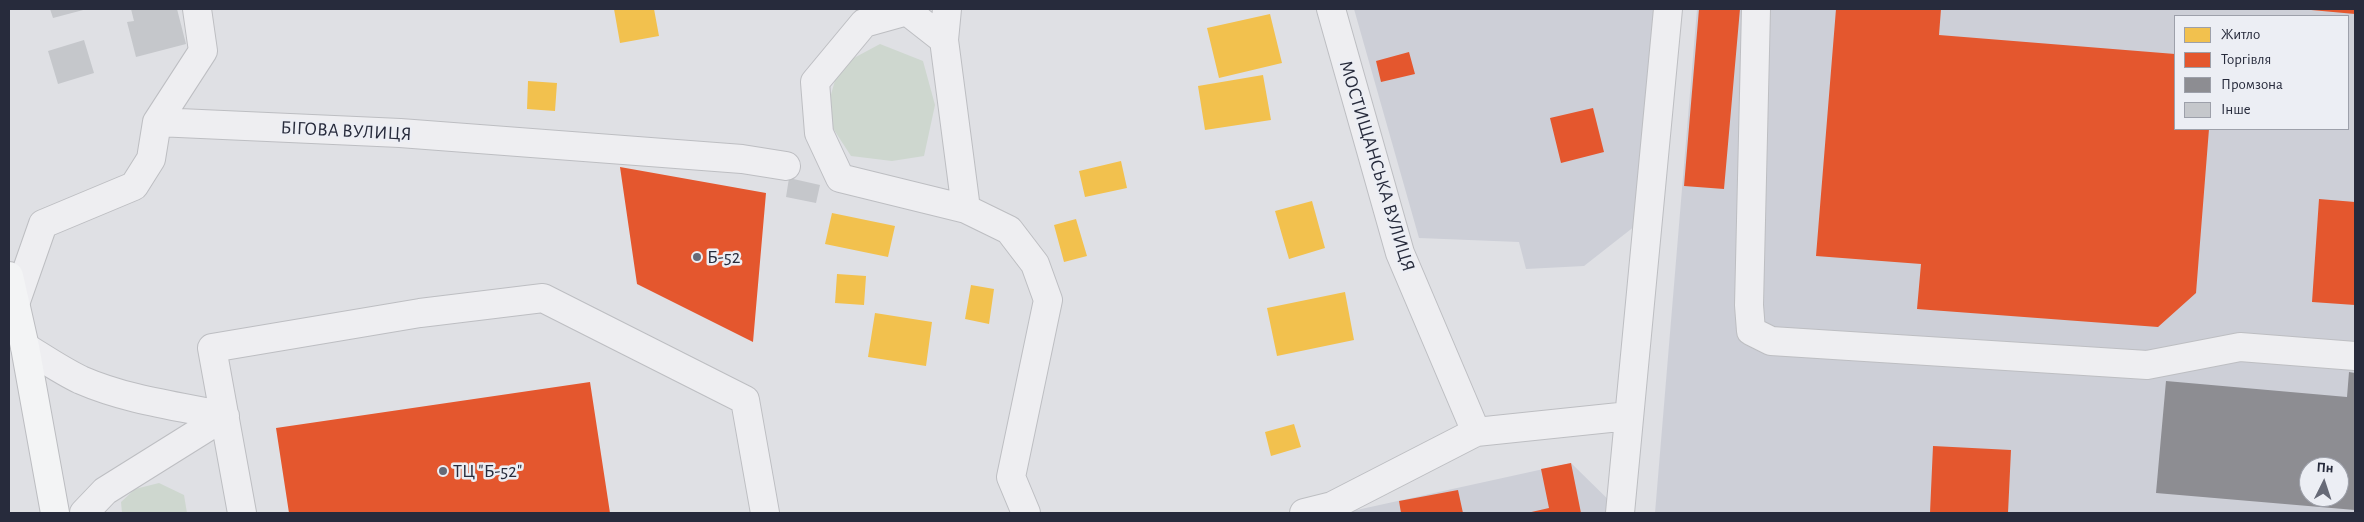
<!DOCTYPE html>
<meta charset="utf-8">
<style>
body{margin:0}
#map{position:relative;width:2364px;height:522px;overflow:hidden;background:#dfe0e4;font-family:"Alegreya Sans",sans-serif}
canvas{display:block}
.frame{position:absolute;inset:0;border:10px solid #272b3c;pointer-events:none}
.legend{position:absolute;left:2174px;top:15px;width:175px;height:115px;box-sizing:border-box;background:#eceef4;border:1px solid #9da0aa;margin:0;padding:6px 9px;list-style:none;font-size:15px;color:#272b3c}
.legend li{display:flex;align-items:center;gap:10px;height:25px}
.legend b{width:25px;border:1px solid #9da0aa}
.north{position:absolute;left:2299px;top:457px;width:50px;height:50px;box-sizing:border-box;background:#eceef4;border:1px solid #9da0aa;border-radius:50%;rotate:4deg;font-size:14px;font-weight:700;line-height:20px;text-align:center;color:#272b3c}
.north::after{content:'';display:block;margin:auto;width:18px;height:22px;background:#676a77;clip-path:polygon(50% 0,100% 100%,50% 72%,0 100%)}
</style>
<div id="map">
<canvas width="2364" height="522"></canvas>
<div class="frame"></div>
<ul class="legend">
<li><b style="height:14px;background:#f2c14e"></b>Житло</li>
<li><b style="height:14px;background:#e4572e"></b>Торгівля</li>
<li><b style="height:14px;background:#8d8d92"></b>Промзона</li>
<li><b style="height:14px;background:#c5c7cb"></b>Інше</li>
</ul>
<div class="north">Пн</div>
</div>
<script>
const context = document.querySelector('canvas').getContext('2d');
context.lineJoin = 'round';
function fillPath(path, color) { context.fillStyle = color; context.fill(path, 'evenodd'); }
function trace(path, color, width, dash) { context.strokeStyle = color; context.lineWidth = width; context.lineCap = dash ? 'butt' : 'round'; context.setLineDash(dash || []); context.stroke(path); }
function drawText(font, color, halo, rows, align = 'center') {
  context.font = font + ' "Alegreya Sans",sans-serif'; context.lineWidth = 5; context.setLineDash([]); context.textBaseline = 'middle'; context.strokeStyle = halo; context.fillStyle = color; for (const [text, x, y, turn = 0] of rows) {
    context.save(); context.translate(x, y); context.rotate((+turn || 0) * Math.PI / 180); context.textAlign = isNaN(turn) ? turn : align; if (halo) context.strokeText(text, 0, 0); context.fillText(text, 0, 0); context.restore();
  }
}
const built = new Path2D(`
 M1354,9H1656L1635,226L1584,266L1526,269L1519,242L1419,238Z
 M1697,9H2355V513H1655ZM2175,16H2348V129H2175ZM2309,467H2339V497H2309Z
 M1571,463L1622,513H1343Z`);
const green = new Path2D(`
 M880,44L923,61L935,105L924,156L892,161L851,156L825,116L839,66Z
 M159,483L184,495L187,513H122L121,502L135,489Z`);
const homes = new Path2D(`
 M614,9H654L659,36L620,43Z
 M1270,14L1282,63L1219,78L1207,28Z
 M1263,75L1271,120L1205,130L1198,86Z
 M528,81L557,83L555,111L527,109Z
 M1121,161L1127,188L1085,197L1079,171Z
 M1312,201L1325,248L1289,259L1275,211Z
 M832,213L895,226L888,257L825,244Z
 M1076,219L1087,256L1064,262L1054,225Z
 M837,274L866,276L864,305L835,303Z
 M971,285L994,289L989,324L965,319Z
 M1345,292L1354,340L1277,356L1267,308Z
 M875,313L932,322L926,366L868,357Z
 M1294,424L1301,447L1271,456L1265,432Z`);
const shops = new Path2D(`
 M1699,9H1740L1724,189L1684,186Z
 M1836,9H1941L1939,35L2175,54V129H2209L2196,293L2158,327L1917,309L1921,264L1816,256Z
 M2311,9H2355V14L2311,10Z
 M1409,52L1415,74L1381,82L1376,61Z
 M1593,108L1604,152L1561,163L1550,118Z
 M620,167L766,193L753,342L637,284Z
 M2319,199L2355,202V305L2312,302Z
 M590,382L610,513H289L276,428Z
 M1933,446L2011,450L2008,513H1930Z
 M1571,463L1581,513H1527L1549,508L1541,469Z
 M1458,490L1463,513H1401L1399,501Z`);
const industry = new Path2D(`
 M2349,372L2355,373V510L2156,493L2166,381L2347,397ZM2309,467H2339V497H2309Z`);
const building = new Path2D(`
 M50,9H87L53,18Z
 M131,9H177L186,44L136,57L127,22L134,21Z
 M84,40L94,73L58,84L48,51Z
 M789,178L820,185L816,203L786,197Z`);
const minor = new Path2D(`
 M947,9L944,40L966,209L1009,230L1035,264L1048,300L1011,477L1026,513
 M1331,9L1400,253L1476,432
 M1756,9L1749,305L1751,331L1771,341L2147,365L2240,347L2355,356
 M944,40L907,11L864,23L815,82L819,133L840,178L966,209
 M157,122L203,51L197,9
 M15,304L43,224L134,186L151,159L157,122L400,133L742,159L786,166
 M25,347C43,358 62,371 81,380C127,400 177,406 225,416L105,491L84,513
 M242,513L212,348L420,313L543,298L745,400L765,513
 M1304,513L1332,506L1476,432L1629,416
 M1620,513L1668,9`);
const major = new Path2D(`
 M9,276L25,347L55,513`);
const markers = [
 [697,257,5,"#676a77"],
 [443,471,5,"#676a77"]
];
const streetNames = [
 ["БІГОВА ВУЛИЦЯ",346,131,3],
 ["МОСТИЩАНСЬКА ВУЛИЦЯ",1377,166,73]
];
const poiNames = [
 ["Б-52",707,257],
 ["ТЦ \"Б-52\"",453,471]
];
fillPath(built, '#cdcfd7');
fillPath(green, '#ced7cf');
fillPath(homes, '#f2c14e');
fillPath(shops, '#e4572e');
fillPath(industry, '#8d8d92');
fillPath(building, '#c5c7cb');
trace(minor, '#bdbec2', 30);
trace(major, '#bcbdc1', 30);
trace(minor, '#eeeef1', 28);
trace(major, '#f3f4f5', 28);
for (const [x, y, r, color] of markers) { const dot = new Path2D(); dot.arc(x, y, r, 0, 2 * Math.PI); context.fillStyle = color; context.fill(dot); trace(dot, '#eceef4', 2); }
drawText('19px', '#272b3c', '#eceef4', streetNames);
drawText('19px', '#272b3c', '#eceef4', poiNames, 'left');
</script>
